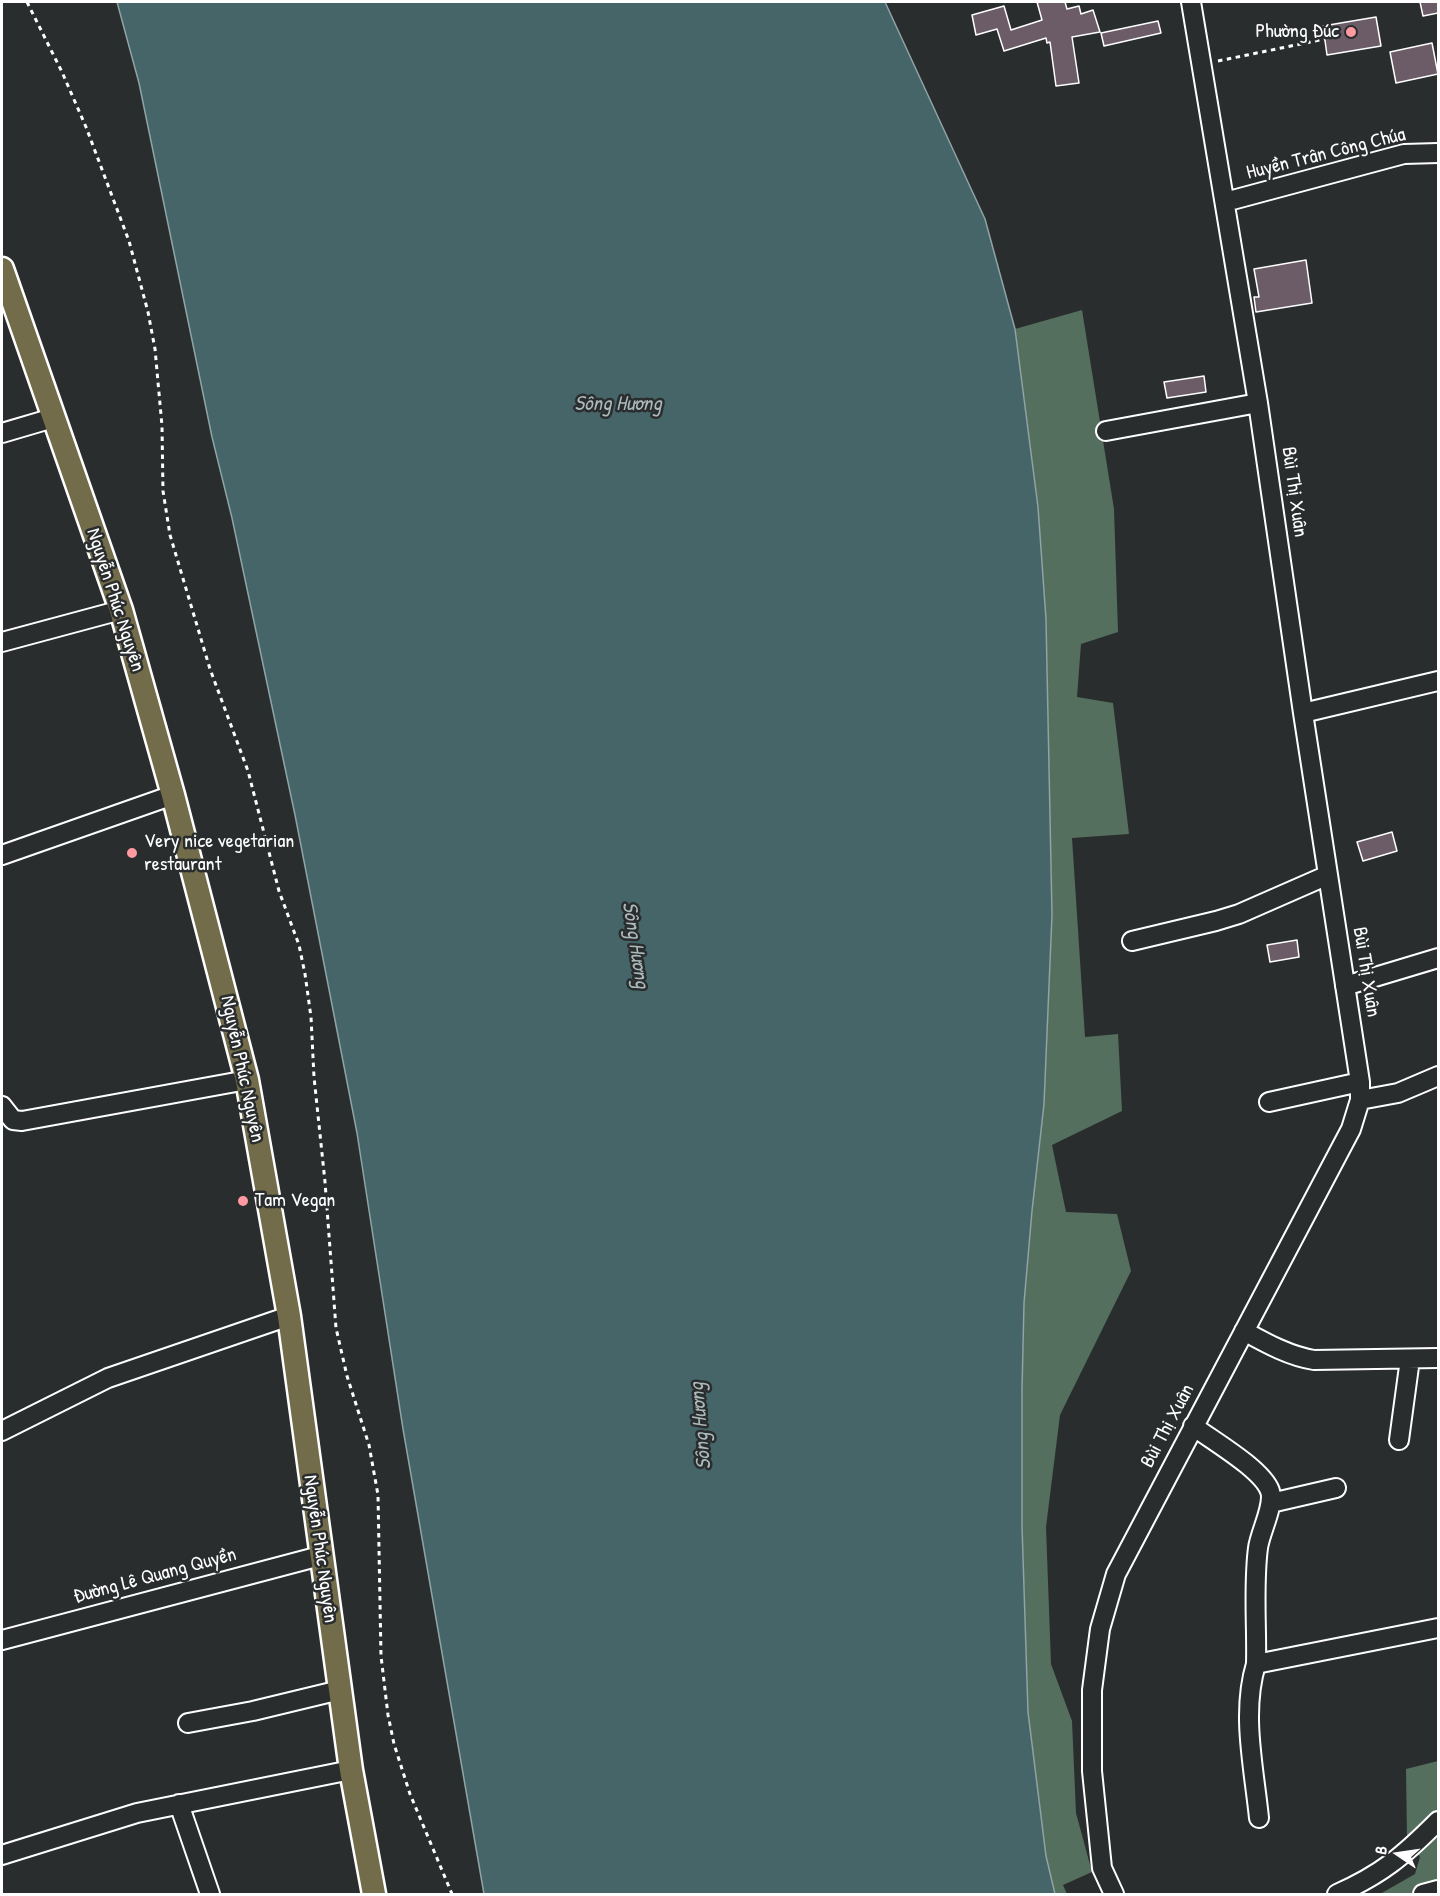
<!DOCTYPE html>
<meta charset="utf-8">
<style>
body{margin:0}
#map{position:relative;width:1440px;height:1896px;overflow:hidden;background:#2a2d2e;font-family:"Patrick Hand",sans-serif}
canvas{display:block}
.frame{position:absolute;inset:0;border:3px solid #fff;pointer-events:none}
.north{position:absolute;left:1368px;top:1824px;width:60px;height:60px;-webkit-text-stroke:4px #2a2d2e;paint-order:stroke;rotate:283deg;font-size:16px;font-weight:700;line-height:24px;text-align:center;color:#fff}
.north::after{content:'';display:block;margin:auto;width:21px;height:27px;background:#fff;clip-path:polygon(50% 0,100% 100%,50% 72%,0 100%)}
</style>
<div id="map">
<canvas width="1440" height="1896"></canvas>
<div class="frame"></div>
<div class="north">B</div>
</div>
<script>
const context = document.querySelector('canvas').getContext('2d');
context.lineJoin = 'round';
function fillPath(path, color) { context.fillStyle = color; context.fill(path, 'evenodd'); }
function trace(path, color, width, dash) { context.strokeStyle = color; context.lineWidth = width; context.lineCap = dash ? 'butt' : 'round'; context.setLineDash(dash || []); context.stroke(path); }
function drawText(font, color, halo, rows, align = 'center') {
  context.font = font + ' "Patrick Hand",sans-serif'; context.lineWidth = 5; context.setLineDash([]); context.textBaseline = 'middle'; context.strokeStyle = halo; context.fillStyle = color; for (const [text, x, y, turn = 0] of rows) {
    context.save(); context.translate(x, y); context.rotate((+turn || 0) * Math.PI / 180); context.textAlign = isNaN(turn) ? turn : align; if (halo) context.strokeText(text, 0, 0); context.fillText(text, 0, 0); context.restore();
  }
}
const green = new Path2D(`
 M1082,310L1114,509L1118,632L1081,644L1077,697L1113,703L1129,834L1072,838L1085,1037L1118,1034L1122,1111L1052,1145L1066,1212L1117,1214L1131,1271L1060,1415L1046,1527L1051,1664L1072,1721L1076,1813L1092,1872L1063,1885L1067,1894H1055L1046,1856L1028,1712L1022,1526V1390L1024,1303L1032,1211L1044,1104L1052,915L1046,619L1038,507L1015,329Z
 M1438,1761V1894H1380L1415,1874L1420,1857L1407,1838L1406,1769Z`);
const water = new Path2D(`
 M117,2H885L985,219L1015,329L1038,507L1046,619L1052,915L1044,1104L1032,1211L1024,1303L1022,1390V1526L1028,1712L1046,1856L1055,1894H484L403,1429L357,1133L295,815L232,518L212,437L139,83Z`);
const building = new Path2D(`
 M1037,2H1065L1067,9L1079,6L1081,14L1093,10L1100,32L1072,37L1079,83L1056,86L1050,42L1047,43L1046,38L1004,51L997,29L976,35L972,15L1004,6L1011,30L1042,20Z
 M1420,2H1438V13L1423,16Z
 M1376,17L1381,46L1327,55L1323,26Z
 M1158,21L1161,33L1104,46L1101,33Z
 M1432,43L1438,74L1396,83L1390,52Z
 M1306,260L1312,303L1256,312L1254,297H1259L1254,269Z
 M1204,376L1206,392L1167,398L1164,382Z
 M1392,832L1397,851L1363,861L1357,842Z
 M1297,940L1299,957L1270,962L1267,945Z`);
const path = new Path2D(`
 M27,2L62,72L86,127L129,241L148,312L155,349L162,426L163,491L170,535L210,669L248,771L279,891L299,945L305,974L311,1017L314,1077L325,1182L336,1328L347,1376L369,1445L378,1495L381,1656L388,1715L394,1744L410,1794L452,1894
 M1218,61L1325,39`);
const minor = new Path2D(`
 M1225,202L1404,154L1438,153
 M1106,431L1258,403
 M2,433L53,418
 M2,642L121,610
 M1303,713L1438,681
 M2,855L173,795
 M1132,941L1216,921L1239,914L1328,875
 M1345,986L1438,958
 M1360,1100L1398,1093L1438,1076
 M1269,1102L1360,1082
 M2,1106L13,1120L22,1121L247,1080
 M1244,1331C1266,1343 1289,1356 1314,1360L1438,1358
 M1193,1426C1213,1441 1262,1469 1270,1491C1275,1505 1260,1532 1258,1548C1253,1586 1257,1626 1256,1664C1241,1713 1254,1768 1259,1818
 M2,1431L108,1378L289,1316
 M1399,1440L1410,1359
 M1271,1503L1336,1488
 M2,1640L320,1556
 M1256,1664L1438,1628
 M188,1723L253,1711L340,1690
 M179,1804L210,1894
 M2,1855L137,1813L351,1770
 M1114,1894L1102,1868L1092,1771V1690L1100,1629L1116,1574L1351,1129L1360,1100V1082L1303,713L1258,403L1191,2
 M1337,1894C1382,1874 1403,1856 1438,1821
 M1423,1894L1438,1890`);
const major = new Path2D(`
 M2,269L121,610L173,795L247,1080L289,1316L351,1770L374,1894`);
const markers = [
 [1351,32,6,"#ff9aa2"],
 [132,853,6,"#ff9aa2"],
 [243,1201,6,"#ff9aa2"]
];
const poiNames = [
 ["Phường Đúc",1339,32,"right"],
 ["Very nice vegetarian",144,842],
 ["restaurant",144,865],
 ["Tam Vegan",255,1201]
];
const streetNames = [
 ["Huyền Trân Công Chúa",1326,154,-14],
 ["Bùi Thị Xuân",1294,492,82],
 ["Nguyễn Phúc Nguyên",115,600,72],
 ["Bùi Thị Xuân",1366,972,81],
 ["Nguyễn Phúc Nguyên",242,1069,78],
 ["Bùi Thị Xuân",1168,1426,-62],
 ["Nguyễn Phúc Nguyên",320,1549,82],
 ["Đường Lê Quang Quyền",155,1576,-15]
];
const waterNames = [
 ["Sông Hương",618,404],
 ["Sông Hương",635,945,81],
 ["Sông Hương",701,1426,-95]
];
fillPath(green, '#546f5e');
fillPath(water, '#466569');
trace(water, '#90a3a5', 1.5);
fillPath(building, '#6b5c67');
trace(building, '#fff', 1.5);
trace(minor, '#fff', 22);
trace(major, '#fff', 27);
trace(path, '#fff', 3, [4.5, 4.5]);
trace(minor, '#2a2d2e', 18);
trace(major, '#736c4b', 22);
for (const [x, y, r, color] of markers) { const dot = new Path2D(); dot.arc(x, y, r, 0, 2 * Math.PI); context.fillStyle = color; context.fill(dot); trace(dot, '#2a2d2e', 2); }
drawText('20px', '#fff', '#2a2d2e', poiNames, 'left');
drawText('20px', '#fff', '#2a2d2e', streetNames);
drawText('italic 21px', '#acbabc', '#2a2d2e', waterNames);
</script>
